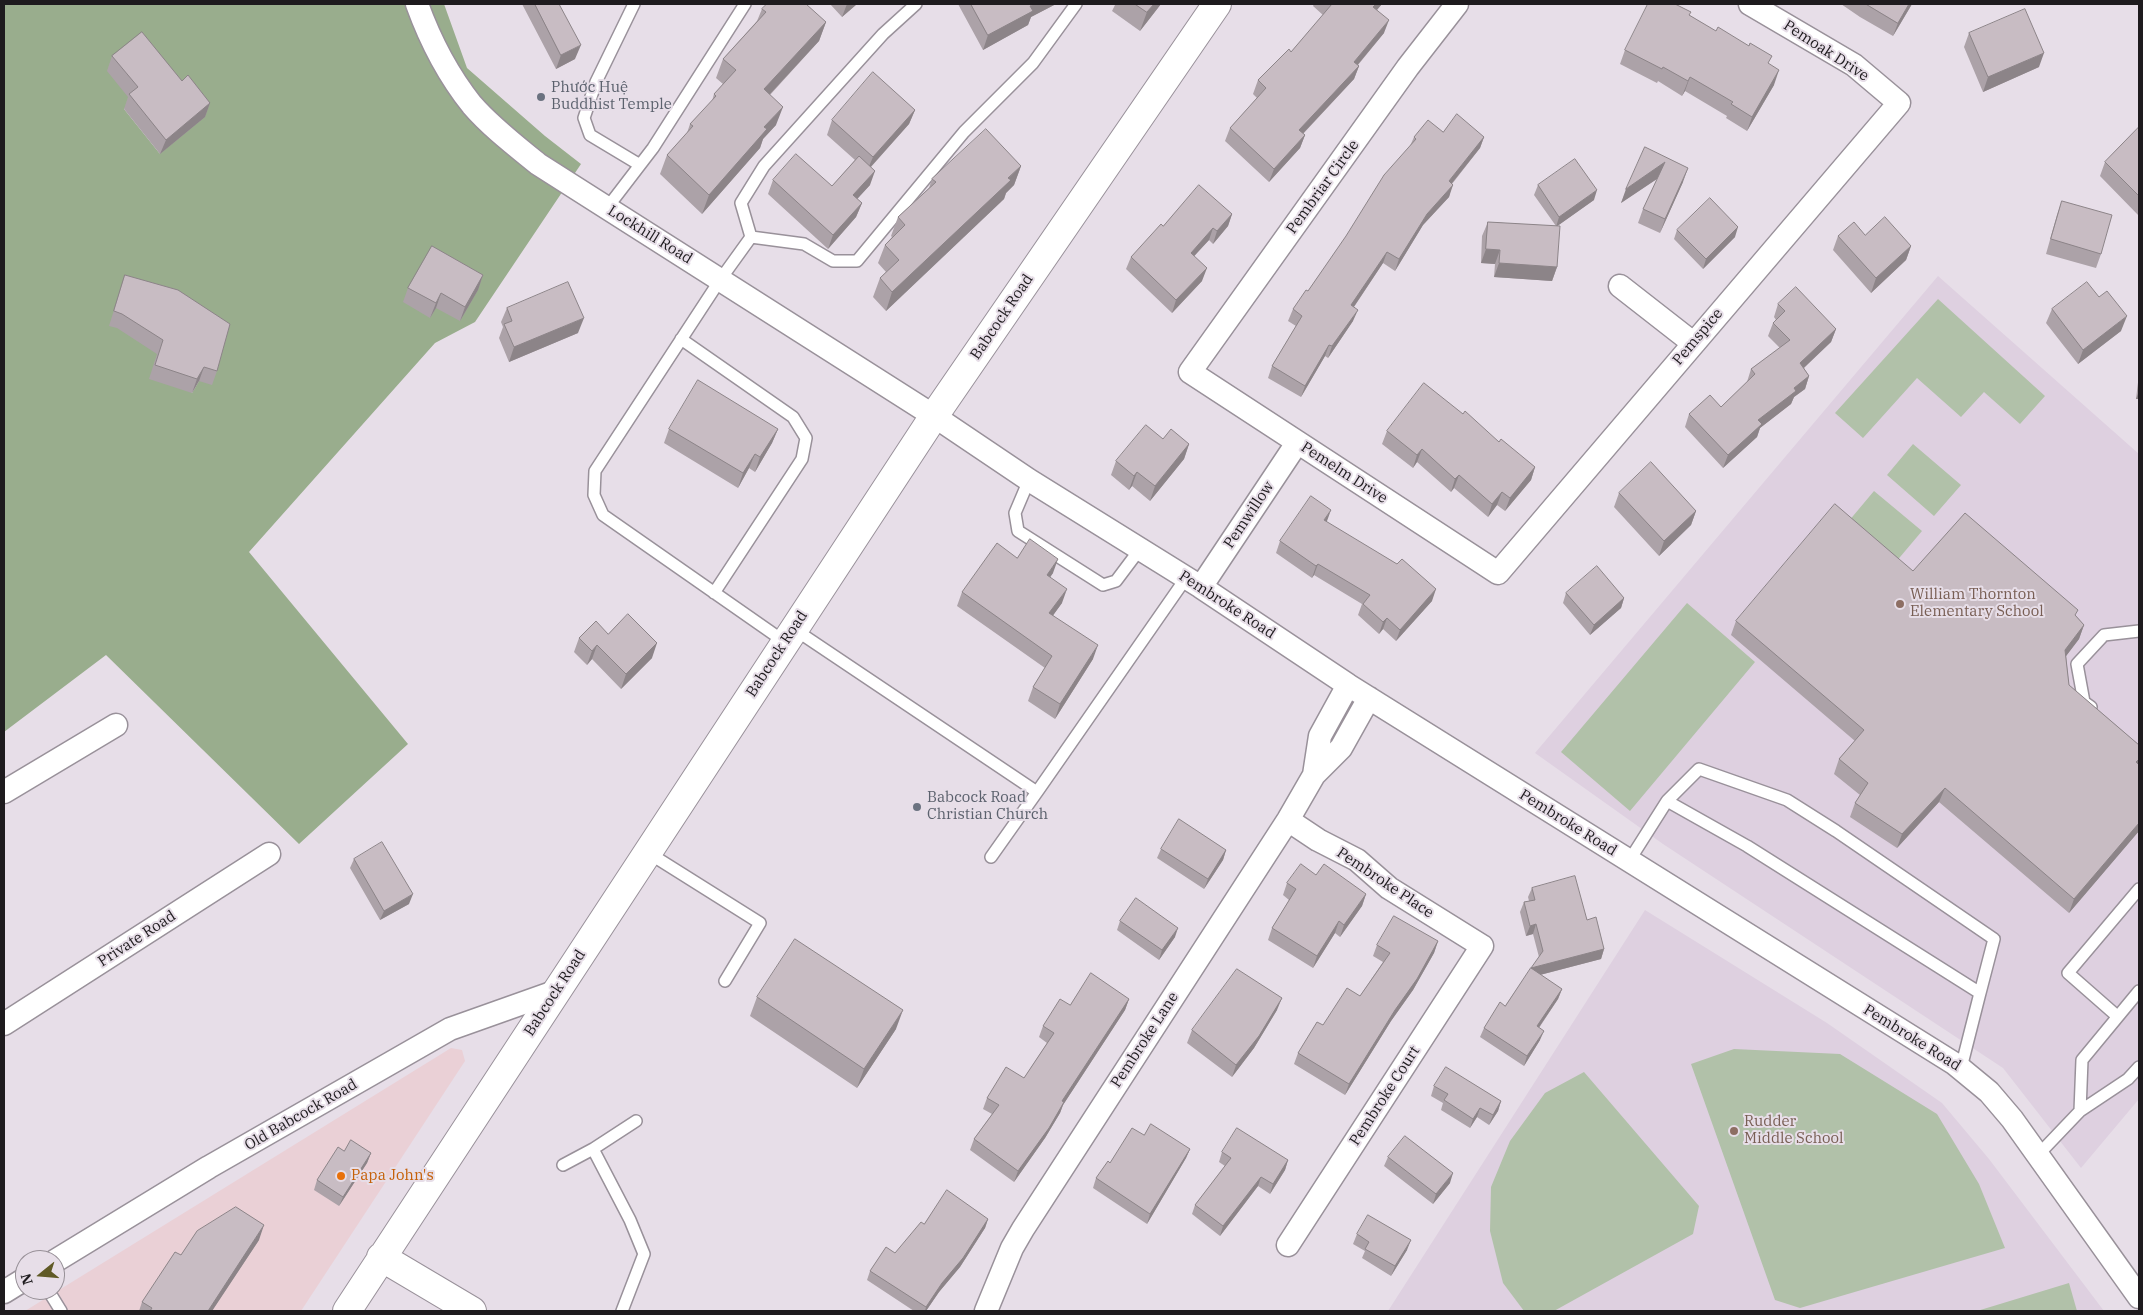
<!DOCTYPE html>
<meta charset="utf-8">
<style>
body{margin:0}
#map{position:relative;width:2143px;height:1315px;overflow:hidden;background:#e7dee8;font-family:"IBM Plex Serif",serif}
canvas{display:block}
.frame{position:absolute;inset:0;border:5px solid #1e1b1e;pointer-events:none}
.north{position:absolute;left:15px;top:1250px;width:50px;height:50px;box-sizing:border-box;background:#e7dee8;border:1px solid #979097;border-radius:50%;rotate:253deg;font-size:14px;font-weight:700;line-height:20px;text-align:center;color:#1e1b1e}
.north::after{content:'';display:block;margin:auto;width:18px;height:22px;background:#605a26;clip-path:polygon(50% 0,100% 100%,50% 72%,0 100%)}
</style>
<div id="map">
<canvas width="2143" height="1315"></canvas>
<div class="frame"></div>
<div class="north">N</div>
</div>
<script>
const context = document.querySelector('canvas').getContext('2d');
context.lineJoin = 'round';
function fillPath(path, color) { context.fillStyle = color; context.fill(path, 'evenodd'); }
function trace(path, color, width, dash) { context.strokeStyle = color; context.lineWidth = width; context.lineCap = dash ? 'butt' : 'round'; context.setLineDash(dash || []); context.stroke(path); }
function drawText(font, color, halo, rows, align = 'center') {
  context.font = font + ' "IBM Plex Serif",serif'; context.lineWidth = 4; context.setLineDash([]); context.textBaseline = 'middle'; context.strokeStyle = halo; context.fillStyle = color; for (const [text, x, y, turn = 0] of rows) {
    context.save(); context.translate(x, y); context.rotate((+turn || 0) * Math.PI / 180); context.textAlign = isNaN(turn) ? turn : align; if (halo) context.strokeText(text, 0, 0); context.fillText(text, 0, 0); context.restore();
  }
}
const commercial = new Path2D(`
 M451,1048L462,1050L465,1061L301,1311H25Z`);
const built = new Path2D(`
 M1938,276L2139,454V1099L2081,1168L2003,1068L1663,844L1535,753Z
 M1645,910L1827,1023L1942,1103L1989,1159L2104,1311H1388Z`);
const green = new Path2D(`
 M1938,299L2045,396L2020,424L1984,392L1961,417L1917,378L1863,438L1835,413Z
 M1913,444L1961,485L1934,516L1887,475Z
 M1874,491L1922,531L1895,563L1848,522Z
 M1687,603L1755,662L1630,811L1561,752Z
 M1734,1049L1840,1054L1937,1114L1979,1184L2005,1248L1800,1308L1775,1300L1691,1064Z
 M1584,1072L1699,1206L1693,1234L1554,1311H1524L1503,1283L1490,1231L1491,1187L1510,1141L1545,1093Z
 M2069,1283L2077,1311H1977Z`);
const forest = new Path2D(`
 M4,4H444L467,68L545,136L581,164L475,322L435,343L249,552L408,744L299,844L106,655L4,732ZM132,102L160,154L124,109ZM164,332L199,381L192,393Z`);
const lane = new Path2D(`
 M634,4L596,82L584,118L590,135L640,165
 M607,208L653,148L745,4
 M751,237L804,244L833,261H857L964,132L1033,63L1076,4
 M681,339L793,417L806,438L802,459L714,593
 M1029,480L1015,513L1018,531L1103,585L1116,581L1140,549
 M794,629L1037,792L1186,578
 M785,642L603,515L594,495L595,471L720,280L751,237L741,203L764,166L883,34L916,4
 M2091,707L2084,702L2077,664L2104,635L2139,631
 M1667,801L1699,769L1787,800L1836,831L1994,939L1980,993
 M647,852L760,923L725,981
 M991,857L1037,792
 M1629,861L1667,801L1747,846L1980,993L1961,1068
 M2117,1016L2068,973L2139,889
 M2080,1111L2128,1079L2139,1067
 M593,1149L636,1121
 M2038,1155L2080,1111L2082,1060L2139,991
 M563,1165L593,1149L630,1220L644,1254L622,1311
 M48,1290L61,1311`);
const street = new Path2D(`
 M417,4C430,40 448,75 472,105C491,127 516,146 538,164L934,416L1029,480L1201,587L1348,685L1955,1064L1989,1092L2012,1119L2139,1297
 M1457,4L1408,67L1190,372L1498,573L1899,103L1854,65L1750,4
 M1620,286L1693,343
 M1201,587L1297,443
 M1314,775L1320,736L1348,685
 M4,792L116,725
 M4,1024L269,854
 M1288,1245L1482,946L1389,888L1357,860L1318,840L1288,820
 M55,1261L209,1167L450,1029L557,991
 M4,1292L25,1279
 M986,1311L1012,1248L1023,1229L1288,820L1314,775L1341,748L1369,698`);
const secondary = new Path2D(`
 M381,1257L472,1311
 M347,1311L934,416L1217,4`);
const wall = new Path2D(`
 M522,4H559L575,59L556,69Z
 M830,4H857L842,17Z
 M958,4H1056L1031,17L1028,25L983,50Z
 M1113,4H1161L1140,31L1112,11L1115,5Z
 M1314,4H1382L1377,10L1384,33L1358,65L1359,66L1354,79L1303,134L1305,135L1300,148L1269,182L1225,141L1230,128L1257,98L1253,94L1258,80L1291,52L1323,15L1313,6Z
 M1841,4H1912L1893,36L1860,17Z
 M762,9L826,22L819,41L770,95L776,125L763,139L760,148L702,214L660,174L667,155L687,133L690,124L712,101L714,94L723,84L716,78L723,59L757,21Z
 M1689,15L1769,64L1774,85L1747,131L1726,118L1727,116L1685,91L1682,96L1658,81L1657,83L1620,64L1625,50Z
 M1969,33L2039,67L1983,92L1964,47Z
 M112,56L182,81L210,103L205,117L160,154L124,109L128,97L107,71Z
 M915,110L909,124L871,167L870,185L857,199L862,203L856,217L828,249L768,194L773,180L832,186L855,160L827,135L832,120Z
 M2139,127V216L2100,176L2105,162Z
 M1443,132L1484,137L1480,148L1452,184L1449,197L1423,225L1395,271L1383,263L1354,307L1353,321L1328,358L1325,356L1301,397L1268,378L1272,366L1296,326L1288,321L1293,309L1308,291L1410,146L1414,137Z
 M1645,147L1683,182L1660,233L1638,223L1643,209L1658,178L1621,203Z
 M1021,166L1014,185L1006,193L1004,199L886,311L873,297L880,278L886,272L878,263L885,245L892,237L891,236L898,217L929,188L932,179Z
 M1538,185L1594,200L1557,226V267L1552,281L1494,277L1495,264L1481,263L1482,236L1488,222L1556,226L1534,195Z
 M2062,201L2101,254L2096,268L2046,254L2057,215Z
 M1232,214L1228,226L1213,244L1209,240L1194,256L1202,281L1172,313L1126,269L1131,257L1163,226Z
 M1677,230L1735,237L1703,269L1674,239Z
 M1865,235L1911,246L1906,260L1871,293L1833,250L1838,236Z
 M125,275L217,371L212,385L199,381L192,393L149,379L157,354L117,328L109,326Z
 M483,275L478,290L460,321L436,308L430,318L403,302L408,288Z
 M2099,297L2121,331L2078,364L2046,323L2052,309Z
 M1778,304L1836,329L1831,342L1804,368L1809,376L1805,389L1794,397L1791,404L1760,428L1757,437L1723,468L1685,427L1689,414L1721,407L1747,382L1751,369L1780,348L1768,336L1773,323L1776,320L1774,317Z
 M507,308L578,333L509,362L499,338L503,327L501,322Z
 M2139,374V399H2136Z
 M669,429H778L772,443L755,472L749,468L738,488L664,443Z
 M1387,431L1499,442L1535,467L1531,480L1505,511L1497,505L1488,517L1454,488L1451,492L1417,462L1413,468L1382,444Z
 M1163,439L1189,444L1184,459L1150,501L1132,486L1129,490L1111,475L1116,461Z
 M1619,493L1696,511L1691,525L1659,556L1614,507Z
 M1326,522L1432,601L1396,641L1383,629L1379,634L1358,615L1362,604L1314,575L1312,578L1276,553L1280,541Z
 M1017,558L1053,573L1050,577L1062,603L1053,615L1093,659L1055,719L1028,701L1033,687L1045,668L957,606L962,592Z
 M1913,571L2076,616L2084,625L2079,639L2066,656L2069,685L2139,745V831L2069,913L1939,802L1897,848L1850,817L1855,803L1860,795L1834,774L1839,759L1855,741L1731,635L1736,621Z
 M1566,593L1624,598L1621,608L1590,635L1563,603Z
 M608,634L652,658L621,689L592,659L587,665L574,652L579,638Z
 M1161,849L1226,850L1223,860L1204,889L1157,858Z
 M354,859L409,904L380,920L350,868Z
 M1316,875L1366,894L1362,906L1340,937L1335,933L1313,968L1268,940L1272,928L1289,900L1283,895L1287,883Z
 M1532,888L1587,920L1604,949L1601,959L1540,975L1562,989L1558,999L1539,1028L1540,1040L1524,1066L1480,1037L1484,1028L1505,1006L1539,957L1533,934L1526,936L1520,912L1524,902L1529,901L1528,897Z
 M1120,921L1175,937L1159,960L1117,930Z
 M1438,941L1434,953L1413,990L1391,1021L1345,1095L1294,1064L1298,1053L1323,1025L1360,996L1383,962L1373,956L1377,945Z
 M757,997L896,1029L857,1088L750,1016Z
 M1129,999L1125,1010L1063,1105L1060,1113L1045,1138L1014,1182L970,1150L974,1139L992,1114L983,1109L987,1098L1024,1078L1047,1043L1039,1037L1043,1026L1070,1005Z
 M1277,1010L1254,1048L1232,1077L1187,1043L1192,1030Z
 M1434,1086L1501,1101L1498,1111L1489,1125L1477,1117L1470,1128L1441,1110L1443,1103L1431,1096Z
 M1144,1135L1190,1149L1186,1158L1147,1224L1093,1188L1096,1178L1110,1163Z
 M344,1151L371,1153L367,1163L339,1206L314,1190L317,1180Z
 M1222,1152L1288,1160L1285,1170L1270,1194L1258,1186L1220,1236L1192,1214L1195,1205L1225,1166L1219,1162Z
 M1388,1157L1450,1183L1433,1204L1384,1166Z
 M988,1219L985,1228L960,1267L939,1292L926,1311H914L867,1280L870,1271L895,1253L924,1224Z
 M1357,1234L1407,1250L1391,1276L1362,1258L1365,1251L1353,1244Z
 M259,1240L212,1311H139L142,1302L181,1255Z`);
const shadedWall = new Path2D(`
 M847,4H857L842,17Z
 M1034,4H1056L1031,17L1028,25L983,50L988,35Z
 M1154,4H1161L1140,31L1147,12Z
 M1376,4H1382L1368,20L1373,7Z
 M1909,4H1912L1893,36L1898,23Z
 M1389,20L1384,33L1349,75L1354,62Z
 M826,22L819,41L757,108L764,89Z
 M581,45L575,59L556,69L561,55Z
 M2044,53L2039,67L1983,92L1988,77Z
 M1359,66L1354,79L1294,143L1299,130Z
 M1779,70L1774,85L1747,131L1752,117Z
 M1690,77L1685,91L1682,96L1688,81Z
 M210,103L205,117L160,154L166,140Z
 M783,107L776,125L763,139L760,148L702,214L709,195L764,127Z
 M915,110L909,124L867,171L873,157Z
 M1305,135L1300,148L1269,182L1274,169Z
 M1484,137L1480,148L1444,193L1449,181Z
 M1665,162L1660,177L1621,203L1626,189Z
 M1021,166L1014,185L1006,193L1004,199L886,311L892,292Z
 M1688,168L1683,182L1660,233L1665,219Z
 M875,171L870,185L848,209L853,195Z
 M1453,185L1449,197L1423,225L1395,271L1399,259L1427,214Z
 M1597,190L1594,200L1556,227L1559,217Z
 M862,203L856,217L828,249L833,235Z
 M1232,214L1228,226L1213,244L1217,231Z
 M1738,227L1735,237L1703,269L1706,259Z
 M1213,228L1209,240L1186,265L1191,253Z
 M1911,246L1906,260L1871,293L1876,278Z
 M1486,249L1500,250L1495,264L1481,263Z
 M1387,252L1383,263L1347,317L1351,305Z
 M1499,263L1557,267L1552,281L1494,277Z
 M1207,268L1202,281L1172,313L1176,300Z
 M483,275L478,290L460,321L465,307Z
 M441,293L436,308L430,318L436,303Z
 M1358,310L1353,321L1328,358L1332,346Z
 M2127,316L2121,331L2078,364L2083,350Z
 M584,318L578,333L509,362L514,347Z
 M1836,329L1831,342L1795,376L1800,363Z
 M1329,345L1325,356L1301,397L1305,386Z
 M204,367L199,381L192,393L197,379Z
 M1809,376L1805,389L1794,397L1791,404L1760,428L1757,437L1723,468L1728,455L1758,420L1794,388Z
 M2139,391V399H2136Z
 M778,429L772,443L755,472L760,457Z
 M1189,444L1184,459L1150,501L1155,486Z
 M1422,449L1417,462L1413,468L1417,455Z
 M755,454L749,468L738,488L743,473Z
 M1535,467L1531,480L1505,511L1510,498Z
 M1137,472L1132,486L1129,490L1134,476Z
 M1459,475L1454,488L1451,492L1455,479Z
 M1502,492L1497,505L1488,517L1492,504Z
 M1331,510L1327,521L1320,532L1324,520Z
 M1696,511L1691,525L1659,556L1664,541Z
 M1058,559L1053,573L1042,589L1047,575Z
 M1318,564L1314,575L1312,578L1316,566Z
 M1067,589L1062,603L1044,628L1049,613Z
 M1436,589L1432,601L1396,641L1400,630Z
 M1624,598L1621,608L1590,635L1594,625Z
 M1387,618L1383,629L1379,634L1383,622Z
 M2084,625L2079,639L2060,664L2065,650Z
 M657,643L652,658L621,689L626,674Z
 M597,645L592,659L587,665L592,651Z
 M1098,645L1093,659L1055,719L1060,704Z
 M2139,759V768L2136,762Z
 M1945,788L1939,802L1897,848L1902,834Z
 M2139,823V831L2069,913L2074,899Z
 M1226,850L1223,860L1204,889L1208,879Z
 M413,894L409,904L380,920L384,911Z
 M1366,894L1362,906L1340,937L1344,925Z
 M1339,921L1335,933L1313,968L1317,956Z
 M1536,924L1533,934L1526,936L1530,926Z
 M1178,928L1175,937L1159,960L1162,950Z
 M1438,941L1434,953L1413,990L1391,1021L1345,1095L1349,1084Z
 M1604,949L1601,959L1528,978L1531,968Z
 M1562,989L1558,999L1533,1036L1537,1026Z
 M1282,998L1277,1010L1254,1048L1232,1077L1236,1065Z
 M1129,999L1125,1010L1063,1105L1060,1113L1045,1138L1014,1182L1018,1171L1062,1101Z
 M903,1010L896,1029L857,1088L864,1069Z
 M1544,1031L1540,1040L1524,1066L1527,1056Z
 M1501,1101L1498,1111L1489,1125L1493,1115Z
 M1480,1108L1477,1117L1470,1128L1473,1119Z
 M1190,1149L1186,1158L1147,1224L1150,1214Z
 M371,1153L367,1163L339,1206L343,1197Z
 M1288,1160L1285,1170L1270,1194L1273,1184Z
 M1453,1173L1450,1183L1433,1204L1436,1194Z
 M1261,1177L1258,1186L1220,1236L1223,1226Z
 M988,1219L985,1228L960,1267L939,1292L926,1311H925L926,1307L942,1283Z
 M264,1225L259,1240L212,1311H208Z
 M1411,1240L1407,1250L1391,1276L1395,1266Z`);
const building = new Path2D(`
 M535,4H559L581,45L561,55Z
 M767,4H806L826,22L764,89L783,107L764,127L767,129L709,195L667,155L693,126L690,124L716,96L714,94L736,70L723,59L766,12L762,9Z
 M971,4H1034L1030,6L1033,11L988,35Z
 M1135,4H1154L1147,12Z
 M1331,4H1376L1373,7L1389,20L1354,62L1359,66L1299,130L1305,135L1274,169L1230,128L1266,88L1258,80L1289,49L1291,52L1332,4Z
 M1648,4H1675L1691,12L1689,15L1716,31L1718,27L1749,46L1750,43L1772,56L1768,63L1779,70L1752,117L1731,104L1733,102L1690,77L1688,81L1663,67L1662,69L1625,50Z
 M1866,4H1909L1898,23Z
 M2025,9L2044,53L1988,77L1969,33Z
 M142,32L182,81L188,75L210,103L166,140L129,94L138,87L112,56Z
 M873,72L915,110L873,157L832,120Z
 M1457,114L1484,137L1449,181L1453,185L1427,214L1399,259L1387,252L1351,305L1358,310L1332,346L1329,345L1305,386L1272,366L1302,316L1293,309L1306,290L1308,291L1346,236L1384,175L1416,139L1414,137L1428,120L1443,132Z
 M2139,127V196L2105,162Z
 M986,129L1021,166L1008,178L1011,180L892,292L880,278L899,260L885,245L905,225L898,217L936,182L932,179Z
 M1645,147L1688,168L1665,219L1643,209L1665,162L1626,189Z
 M796,154L832,186L859,156L875,171L853,195L862,203L833,235L773,180Z
 M1575,159L1597,190L1559,217L1538,185Z
 M1199,185L1232,214L1217,231L1213,228L1191,253L1207,268L1176,300L1131,257L1161,224L1163,226Z
 M1710,198L1738,227L1706,259L1677,230Z
 M2062,201L2112,215L2101,254L2051,239Z
 M1885,217L1911,246L1876,278L1838,236L1854,222L1865,235Z
 M1488,222L1560,226L1557,267L1499,263L1500,250L1486,249Z
 M432,246L483,275L465,307L441,293L436,303L408,288Z
 M125,275L178,290L230,324L217,371L204,367L197,379L155,365L163,340L122,314L114,311Z
 M568,282L584,318L514,347L504,324L512,321L507,308Z
 M2087,282L2099,297L2107,291L2127,316L2083,350L2052,309Z
 M1796,287L1836,329L1800,363L1809,376L1794,388L1796,391L1758,420L1762,424L1728,455L1689,414L1710,395L1721,407L1755,374L1751,369L1790,340L1773,323L1785,311L1778,304Z
 M698,380L778,429L760,457L755,454L743,473L669,429Z
 M1424,383L1463,414L1465,411L1499,442L1501,439L1535,467L1510,498L1502,492L1492,504L1459,475L1455,479L1422,449L1417,455L1387,431Z
 M1146,425L1163,439L1171,429L1189,444L1155,486L1137,472L1134,476L1116,461Z
 M1651,462L1696,511L1664,541L1619,493Z
 M1311,496L1331,510L1324,520L1397,564L1402,559L1436,589L1400,630L1387,618L1383,622L1363,604L1370,595L1318,564L1316,566L1280,541Z
 M1835,504L1913,571L1965,513L2078,610L2075,615L2084,625L2065,650L2069,685L2139,745V759L2136,762L2139,765V823L2074,899L1945,788L1902,834L1855,803L1868,783L1839,759L1864,730L1736,621Z
 M1030,539L1058,559L1047,575L1067,589L1049,613L1098,645L1060,704L1033,687L1052,656L962,592L997,543L1017,558Z
 M1597,566L1624,598L1594,625L1566,593Z
 M628,614L657,643L626,674L597,645L592,651L579,638L596,621L608,634Z
 M1179,819L1226,850L1208,879L1161,849Z
 M382,842L413,894L384,911L354,859Z
 M1301,864L1316,875L1324,864L1366,894L1344,925L1339,921L1317,956L1272,928L1296,889L1287,883Z
 M1575,876L1587,920L1596,917L1604,949L1531,968L1543,951L1536,924L1530,926L1524,902L1535,900L1532,888Z
 M1136,898L1178,928L1162,950L1120,921Z
 M1394,916L1438,941L1417,979L1395,1010L1349,1084L1298,1053L1317,1022L1323,1025L1347,988L1360,996L1390,953L1377,945Z
 M795,939L903,1010L864,1069L757,997Z
 M1531,968L1562,989L1537,1026L1544,1031L1527,1056L1484,1028L1500,1002L1505,1006Z
 M1237,969L1282,998L1259,1036L1236,1065L1192,1030Z
 M1091,973L1129,999L1062,1101L1064,1102L1049,1128L1018,1171L974,1139L999,1105L987,1098L1006,1067L1024,1078L1054,1033L1043,1026L1060,999L1070,1005Z
 M1446,1067L1501,1101L1493,1115L1480,1108L1473,1119L1444,1100L1448,1094L1434,1086Z
 M1151,1124L1190,1149L1150,1214L1096,1178L1108,1161L1110,1163L1132,1128L1144,1135Z
 M1237,1128L1288,1160L1273,1184L1261,1177L1223,1226L1195,1205L1231,1158L1222,1152Z
 M1405,1136L1453,1173L1436,1194L1388,1157Z
 M351,1140L371,1153L343,1197L317,1180L338,1147L344,1151Z
 M947,1190L988,1219L963,1258L942,1283L926,1307L870,1271L886,1247L895,1253L921,1222L924,1224Z
 M236,1207L264,1225L208,1311H150L152,1308L142,1302L175,1252L181,1255L197,1231Z
 M1368,1215L1411,1240L1395,1266L1365,1249L1369,1242L1357,1234Z`);
const markers = [
 [541,97,5,"#6b7280"],
 [1900,604,5,"#8d6e63"],
 [917,807,5,"#6b7280"],
 [1734,1131,5,"#8d6e63"],
 [341,1176,5,"#e8710a"]
];
const streetNames = [
 ["Pemoak Drive",1826,51,33],
 ["Pembriar Circle",1323,187,-54],
 ["Lockhill Road",650,235,32],
 ["Babcock Road",1002,317,-56],
 ["Pemspice",1698,337,-50],
 ["Pemelm Drive",1344,473,33],
 ["Pemwillow",1249,515,-56],
 ["Pembroke Road",1227,605,33],
 ["Babcock Road",777,654,-57],
 ["Pembroke Road",1568,823,32],
 ["Pembroke Place",1385,883,34],
 ["Private Road",137,939,-33],
 ["Babcock Road",555,993,-57],
 ["Pembroke Road",1912,1038,32],
 ["Pembroke Lane",1145,1040,-57],
 ["Pembroke Court",1385,1096,-57],
 ["Old Babcock Road",301,1115,-30]
];
const worshipNames = [
 ["Phước Huệ",551,88],
 ["Buddhist Temple",551,105],
 ["Babcock Road",927,798],
 ["Christian Church",927,815]
];
const educationNames = [
 ["William Thornton",1910,595],
 ["Elementary School",1910,612],
 ["Rudder",1744,1122],
 ["Middle School",1744,1139]
];
const foodNames = [
 ["Papa John's",351,1176]
];
fillPath(commercial, '#ead0d6');
fillPath(built, '#ded0e0');
fillPath(green, '#b1c1a9');
fillPath(forest, '#99ad8d');
trace(lane, '#99919a', 14);
trace(street, '#99919a', 25);
trace(secondary, '#99919a', 30);
trace(lane, '#fff', 11);
trace(street, '#fff', 22);
trace(secondary, '#fff', 28);
fillPath(wall, '#aca2a8');
fillPath(shadedWall, '#8c8488');
fillPath(building, '#c8bcc3');
trace(building, '#8c8488', 1);
for (const [x, y, r, color] of markers) { const dot = new Path2D(); dot.arc(x, y, r, 0, 2 * Math.PI); context.fillStyle = color; context.fill(dot); trace(dot, '#e7dee8', 2); }
drawText('15px', '#1e1b1e', '#e7dee8', streetNames);
drawText('15px', '#5b616d', '#e7dee8', worshipNames, 'left');
drawText('15px', '#785e54', '#e7dee8', educationNames, 'left');
drawText('15px', '#c56008', '#e7dee8', foodNames, 'left');
</script>
